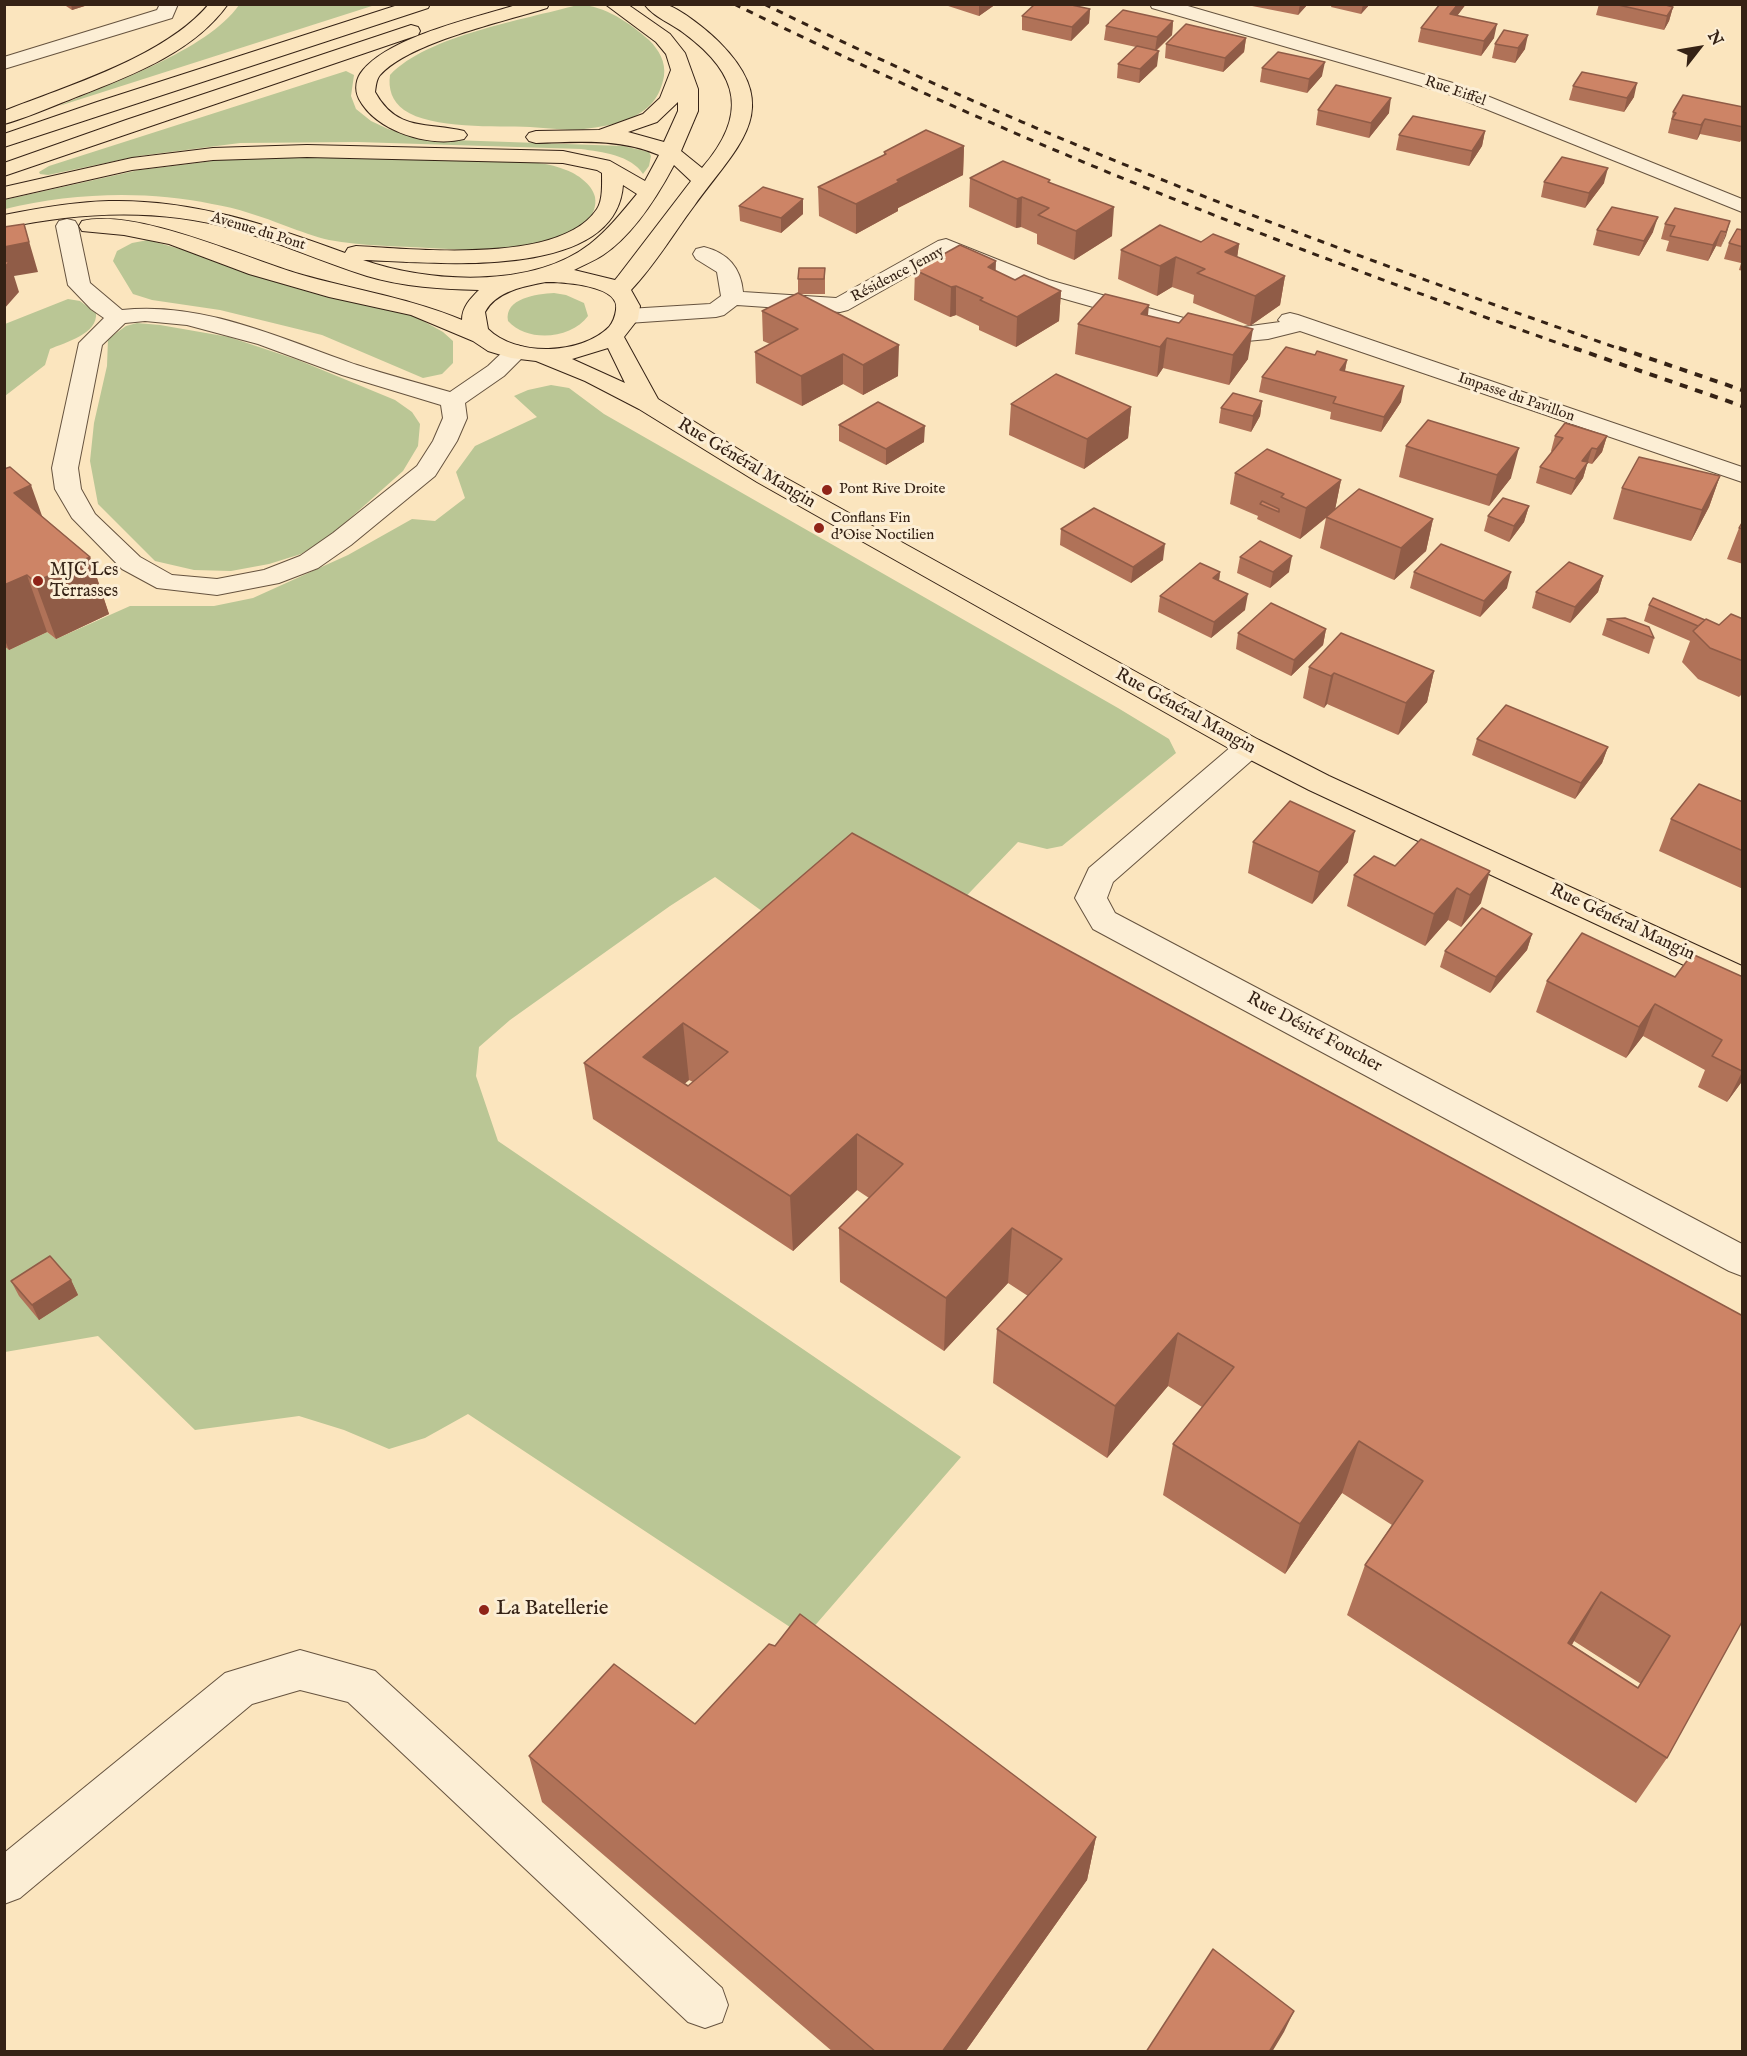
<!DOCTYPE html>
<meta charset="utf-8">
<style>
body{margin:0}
#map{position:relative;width:1747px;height:2056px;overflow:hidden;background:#fbe5be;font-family:"IM FELL English",serif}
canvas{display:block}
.frame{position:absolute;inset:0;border:6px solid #352215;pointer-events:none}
.north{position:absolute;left:1669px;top:18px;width:60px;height:60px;-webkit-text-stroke:4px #fceed5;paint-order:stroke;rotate:59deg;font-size:16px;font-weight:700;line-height:24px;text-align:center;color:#352215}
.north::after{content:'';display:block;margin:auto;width:21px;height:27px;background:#352215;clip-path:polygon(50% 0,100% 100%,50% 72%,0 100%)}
</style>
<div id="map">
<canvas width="1747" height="2056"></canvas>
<div class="frame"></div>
<div class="north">N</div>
</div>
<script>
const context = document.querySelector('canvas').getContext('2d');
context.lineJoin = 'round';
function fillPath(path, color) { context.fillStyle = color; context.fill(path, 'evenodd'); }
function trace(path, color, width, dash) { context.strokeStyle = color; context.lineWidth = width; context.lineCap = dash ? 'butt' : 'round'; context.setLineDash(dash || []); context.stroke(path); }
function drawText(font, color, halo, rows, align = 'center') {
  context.font = font + ' "IM FELL English",serif'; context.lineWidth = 6; context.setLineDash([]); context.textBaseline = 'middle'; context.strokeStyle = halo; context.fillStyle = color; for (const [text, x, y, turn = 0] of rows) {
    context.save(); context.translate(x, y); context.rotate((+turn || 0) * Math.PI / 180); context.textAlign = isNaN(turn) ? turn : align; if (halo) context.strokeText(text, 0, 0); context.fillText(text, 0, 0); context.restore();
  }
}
const green = new Path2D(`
 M239,5H375L59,106C110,83 207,51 239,5Z
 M577,5C603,4 630,23 649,40C659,50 666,62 664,76C660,98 649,110 629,119C615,125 599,127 584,129C566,131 547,128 530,127C497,126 431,129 404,110C392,101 388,89 390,75C428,35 524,20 577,5Z
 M346,71L354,75L351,96L356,109L371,121L388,129L406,134L452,140L623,146L649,152L651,156L649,166L643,174C631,155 602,152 581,149L357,142L240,143L139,156L48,175L40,174L39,172L49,166Z
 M295,156L513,160C530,162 550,163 566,170C577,174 592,184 595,197C601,234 533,248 506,250C481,252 455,249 429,248C396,246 362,246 329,240C315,237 300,231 286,226C263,217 237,208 212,204C145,190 71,193 5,209L4,200L139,170L237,158Z
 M148,240L409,313L443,332L453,341V363L442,374L423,378L322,335L220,310L152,300L133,294L113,261L117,251L132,243Z
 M554,293L566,295L584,303L588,316C571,339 528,343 508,321C504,298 537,294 554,293Z
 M68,299L80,301L96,313C98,334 66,342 50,349L45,365L5,396V324Z
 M137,323L160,325L229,337L298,360L395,400L412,412L420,424L418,446L403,471L329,537L301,554L269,564L231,571L194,570L155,561L98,504L90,461L94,423L107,366L108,339L126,326Z
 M551,385L569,388L604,414L1118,708L1169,739L1176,753L1062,846L1047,849L1018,842L930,934L799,938L715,877L670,906L510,1020L479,1047L476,1076L498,1141L961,1457L805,1637L468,1414L425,1438L389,1449L344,1430L299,1416L195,1430L98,1336L5,1352L4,646L9,650L47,632L56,639L130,606H214L253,598L348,555L412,519L435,521L465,498L456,472L475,446L537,417L514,396L528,390Z`);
const minor = new Path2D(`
 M160,4H178L172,18L4,69V57L157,10Z
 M1150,4H1181L1460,85L1742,199V212L1446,93L1152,8Z
 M67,219L75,221L78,226L90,283L122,310C203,301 282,339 357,365C388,375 419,383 450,392L488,366L508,347L516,345L524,347L528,352L504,376L465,403L467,418L457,441L435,476L351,545L318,568L279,583L217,595L157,588L122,569L72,518L55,489L52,468L79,343L104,318L91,309L68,285L56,226L59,221ZM145,321L187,325L258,344L342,375L441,405L443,418L433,441L417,466L333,533L300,556L264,570L217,579L172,575L140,557L95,514L81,489L78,468L102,345L125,323Z
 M946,239L1049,280L1205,324L1236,328L1280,322L1278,320L1282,315L1290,313L1298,315L1742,467V482L1300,331L1268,339L1236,342L1203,338L1033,290L947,254L848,310L840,312L737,305L724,315L716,317L628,323L620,321L617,316L620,311L628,309L710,304L721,296L717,272L696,259L693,254L696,249L704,247C728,253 741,268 743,292L836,298L938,241Z
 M1249,738L1259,740L1264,747L1259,754L1113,882L1107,898L1115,913L1742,1244V1276L1729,1271L1093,929L1075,898L1089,868L1239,740Z
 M300,1650L375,1671L722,1988L728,2005L722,2022L705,2028L688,2022L348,1702L300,1690L252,1704L20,1898L4,1904V1853L225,1673Z`);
const major = new Path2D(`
 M209,4H228C192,55 124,78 69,100C48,108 26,118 4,124V111C67,86 165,57 209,4Z
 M401,4H430L428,8L4,147V134L97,102Z
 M519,4H549L547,8C503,22 410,42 380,75C376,80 376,86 375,92C397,132 427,122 464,131L467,135L464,139C429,148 376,131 359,99C354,89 356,78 363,70C393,35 476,18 519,4Z
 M605,4H627L670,34L685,53L698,89V111L681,151L702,168C748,115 740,75 685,34C673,24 653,17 644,4C651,4 661,3 667,5C681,9 708,31 719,42C787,110 736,147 694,206C673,234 655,265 631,290L640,306L638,319L624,337L658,399L775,472L1259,740L1329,776L1742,966V991L1731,987L1309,790L1239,754L757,482L639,409L585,381L536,361L511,358L488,351L473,341L411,315L329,297L249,274L169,244L124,235L82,231L79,226L82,221C136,208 245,258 299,274C354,290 410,298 462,320C462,307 470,299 479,290C441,289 404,287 367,276C322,262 279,242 234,229C157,208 82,212 4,228V215C39,208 74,202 109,201C192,199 269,225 345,253L348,248L356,246C415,249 560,265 597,209C603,200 602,184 602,173L597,170L563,163L307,157L213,160L132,170L4,199V187L132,158L213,148L307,145L563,151L610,161L645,181L659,155C619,138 578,142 536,143L529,141L526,137L529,133L536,131L599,130L643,114L660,98L671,70L666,54L656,42ZM678,102V111L664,142L628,132L657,122ZM674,165L691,181L619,275L615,280L574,270C583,265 594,261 603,255C634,234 657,197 674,165ZM623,185L637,194C622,212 608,230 590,244C532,289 429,283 363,260C430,262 616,283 623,185ZM546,282C562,282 621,285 616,310C615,317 613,322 609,327C581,355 516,357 488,329L485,312C496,291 525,286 546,282ZM608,348L625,383L572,359Z
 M411,25L418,27L420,31L418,35L4,176V163L126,120Z`);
const railFar1 = new Path2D(`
 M734,4C1007,138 1291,250 1578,350
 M764,4C1041,140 1332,249 1623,350`);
const rail = new Path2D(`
 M1574,348L1742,406
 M1619,348L1742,390`);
const wall = new Path2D(`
 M63,4H91L72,10Z
 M942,4H996L979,16Z
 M1247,4H1308L1298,15L1247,5Z
 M1332,4H1370L1361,14L1331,7Z
 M1440,4H1466L1457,16L1494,38L1481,56L1418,42L1421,28Z
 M1599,4H1662L1673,7L1669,21L1664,30L1596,15Z
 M1090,9L1089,23L1071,41L1022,30V16Z
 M1173,21L1172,35L1156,51L1157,66L1139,83L1117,78L1118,64L1136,47L1104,40L1106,26Z
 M1246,38L1244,52L1223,72L1165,58L1166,44Z
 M1495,44L1525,49L1515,63L1492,58Z
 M1262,68L1322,76L1307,93L1260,82Z
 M1573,86L1634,97L1624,112L1569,100Z
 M1743,107V138L1740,142L1700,134L1697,140L1668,133L1673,112Z
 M1318,110L1389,113L1369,138L1316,125Z
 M1485,131L1482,146L1469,166L1396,150L1399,135Z
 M964,146L963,175L898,208V211L856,234L819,216L818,187L884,155V152Z
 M970,178L1049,182L1112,236L1074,260L1037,244V234L1021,227L1016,228L969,207Z
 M1544,182L1604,183L1585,208L1541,197Z
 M739,206L803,214L781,233L740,221Z
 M1730,221L1721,247L1716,246L1708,261L1666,251L1669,241L1661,239L1665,224Z
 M1597,230L1653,232L1639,256L1593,245Z
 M1743,230V271L1739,270L1741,263L1724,259L1729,243Z
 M1201,242L1239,244L1237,257L1285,276L1280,305L1250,326L1193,303L1194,295L1172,287L1157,296L1118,279L1121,250Z
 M825,268V294H800L898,376L863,395L843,384L802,406L756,383L755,352L770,344L763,341L762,311L798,293V279Z
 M915,270L1015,280L1061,291L1059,321L1016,347L979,330V326L956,315L950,317L914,300Z
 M1148,316L1248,359L1229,385L1163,368L1157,377L1075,354L1078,324Z
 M1315,355L1347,360L1345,371L1401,402L1381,432L1330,419L1331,412L1259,392L1262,377Z
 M1262,401L1260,416L1251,432L1219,423L1221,408Z
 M1011,404L1131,407L1128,438L1084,469L1009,435Z
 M839,425L924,442L886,465L839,441Z
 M1555,436H1607L1602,452L1592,464L1588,463L1587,464L1583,478L1571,495L1536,483L1540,467L1552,452L1551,451Z
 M1406,446L1511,478L1489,506L1399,477Z
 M4,469L42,516L90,557L109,614L56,639L47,632L9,650L4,646Z
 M1235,473L1341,480L1335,509L1433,519L1426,551L1394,580L1320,548L1326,518L1300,539L1257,519L1258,516L1230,504Z
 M1720,476L1709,507L1691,541L1613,519L1622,488Z
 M1529,506L1524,522L1509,542L1484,531L1488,516Z
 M1743,521V564L1727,559L1739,528Z
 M1061,529L1163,560L1131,583L1060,545Z
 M1240,557L1289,572L1270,588L1237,573Z
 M1220,572L1219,581L1245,610L1211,638L1158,612L1160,596Z
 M1414,572L1507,588L1480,617L1410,588Z
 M1603,576L1598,592L1570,623L1532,608L1536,592Z
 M1649,605L1719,625L1743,619V693L1739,697L1698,679L1682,662L1690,641L1644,621Z
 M1607,619L1654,638L1649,654L1602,635Z
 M1326,629L1323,645L1291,676L1236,649L1238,633Z
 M1309,667L1434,671L1427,702L1398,735L1327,704L1324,708L1303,698Z
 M1477,739L1608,747L1602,763L1575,799L1472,755Z
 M1743,802V889L1659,851L1671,819Z
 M852,833L1743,1316L1667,1758L1636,1803L1347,1615L1365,1565L1392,1525L1342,1493L1285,1574L1163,1495L1173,1444L1202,1407L1168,1386L1107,1458L993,1383L997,1329L1028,1296L1008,1283L944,1351L840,1282L839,1228L869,1198L857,1190L793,1251L593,1119L584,1063ZM689,1080L693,1082L688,1086L684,1084ZM1574,1641L1641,1684L1638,1688L1572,1645Z
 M1421,839L1481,903L1461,927L1448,920L1425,946L1347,906L1354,875L1395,866Z
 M1253,842L1348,862L1312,904L1248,873Z
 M1532,934L1527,950L1490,993L1440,967L1445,951Z
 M1675,977H1743V1080L1727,1102L1698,1087L1705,1070L1643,1036L1626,1058L1536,1012L1547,981Z
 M71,1280L78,1295L39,1320L19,1296L11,1281Z
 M695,1724L1096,1837L1087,1880L965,2052H833L542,1802L529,1756Z`);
const shadedWall = new Path2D(`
 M71,4H91L72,10Z
 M979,4H996L979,16Z
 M1300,4H1308L1298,15Z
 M1363,4H1370L1361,14Z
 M1458,4H1466L1448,28L1450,14Z
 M1673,7L1669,21L1664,30L1667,16Z
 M1090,9L1089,23L1071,41L1072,27Z
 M1173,21L1172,35L1155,51L1157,37Z
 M1497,24L1494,38L1481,56L1484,41Z
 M1528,35L1525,49L1515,63L1518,48Z
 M1246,38L1244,52L1223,72L1225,58Z
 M1159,51L1157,66L1139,83L1140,69Z
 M1325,62L1322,76L1307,93L1309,79Z
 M1637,83L1634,97L1624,112L1627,98Z
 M1391,98L1389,113L1369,138L1371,123Z
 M1705,119L1700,134L1697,140L1701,125Z
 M1485,131L1482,146L1469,166L1472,151Z
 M964,146L963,175L898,208V211L856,234V204L897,180Z
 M1608,168L1604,183L1585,208L1589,193Z
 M1022,197L1021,227L1016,228L1017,199Z
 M803,199V214L781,233V218Z
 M1114,207L1112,236L1074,260L1076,231Z
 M1658,217L1653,232L1639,256L1644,241Z
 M1730,221L1726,236L1721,247L1726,232Z
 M24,224L38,272L14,276L19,292L4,309V247Z
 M1721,231L1716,246L1708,261L1713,245Z
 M1239,244L1235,273L1225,252Z
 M1176,257L1172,287L1157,296L1160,266Z
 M996,261L995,291L988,267Z
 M1285,276L1280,305L1250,326L1255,296Z
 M956,286V315L950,317L951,287Z
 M1061,291L1059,321L1016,347L1017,317Z
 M1149,305L1146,335L1141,314Z
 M1253,329L1248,359L1229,385L1233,355Z
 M1167,338L1163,368L1157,377L1160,347Z
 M899,345L898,376L863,395V365Z
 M843,354V384L802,406L801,376Z
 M1347,360L1344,375L1340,370Z
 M1404,386L1401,402L1381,432L1384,417Z
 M1262,401L1260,416L1251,432L1253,416Z
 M1131,407L1128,438L1084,469L1087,439Z
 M925,426L924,442L886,465V449Z
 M1607,436L1602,452L1592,464L1597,449Z
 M1519,448L1511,478L1489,506L1497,475Z
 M1592,448L1583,478L1571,495L1582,461Z
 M1720,476L1709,507L1691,541L1702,510Z
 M1341,480L1335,510L1300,539L1306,508Z
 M31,485L51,541L14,493Z
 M1529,506L1524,522L1509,542L1514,526Z
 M1433,519L1426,551L1394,580L1401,548Z
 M1165,544L1163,560L1131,583L1133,567Z
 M1292,556L1289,572L1270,588L1273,572Z
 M90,557L109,614L56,639L35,582Z
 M1220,572L1218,588L1213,578Z
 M1511,572L1507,588L1480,617L1484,601Z
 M27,575L47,632L9,650L4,638V585Z
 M1603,576L1598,592L1570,623L1575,607Z
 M1248,594L1245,610L1211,638L1214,622Z
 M1326,629L1323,645L1291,676L1294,660Z
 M1434,671L1427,702L1398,735L1406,703Z
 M1334,673L1327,704L1324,708L1331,676Z
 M1608,747L1602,763L1575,799L1581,783Z
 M1355,831L1348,862L1312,904L1319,872Z
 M1490,871L1481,903L1461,927L1470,895Z
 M1457,888L1448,920L1425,946L1434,914Z
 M1532,934L1527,950L1490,993L1496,977Z
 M1655,1004L1643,1036L1626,1058L1639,1027Z
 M683,1023L689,1080L655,1109L643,1057Z
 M1743,1070V1080L1727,1102Z
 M857,1134V1190L793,1251L790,1196Z
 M1012,1228L1008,1283L944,1351L946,1298Z
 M71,1280L78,1295L39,1320L32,1305Z
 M1178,1333L1168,1386L1107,1458L1115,1406Z
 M1359,1441L1342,1493L1285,1574L1300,1524Z
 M1601,1592L1574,1641L1548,1682L1568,1643Z
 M1096,1837L1087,1880L965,2052H942Z
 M1294,2011L1284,2032L1272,2052H1269Z`);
const building = new Path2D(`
 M1035,4H1067L1090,9L1072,27L1022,16Z
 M1440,4H1458L1450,14L1497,24L1484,41L1421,28Z
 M1614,4H1662L1673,7L1667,16Z
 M1123,10L1173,21L1157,37L1106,26Z
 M1186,24L1246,38L1225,58L1166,44Z
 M1504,30L1528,35L1518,48L1495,44Z
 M1137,46L1159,51L1140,69L1118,64Z
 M1278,52L1325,62L1309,79L1262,68Z
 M1582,72L1637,83L1627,98L1573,86Z
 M1336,85L1391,98L1371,123L1318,110Z
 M1683,95L1743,107V127L1705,119L1701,125L1672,119L1676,113L1673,112Z
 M1413,116L1485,131L1472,151L1399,135Z
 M926,130L964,146L897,180L899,182L856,204L818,187L886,154L884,152Z
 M1562,157L1608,168L1589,193L1544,182Z
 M1003,161L1050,180L1048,182L1114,207L1076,231L1038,215L1049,208L1022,197L1017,199L970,178Z
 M763,187L803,199L781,218L739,206Z
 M1612,207L1658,217L1644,241L1597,230Z
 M1675,208L1730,221L1726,232L1721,231L1713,245L1670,236L1675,226L1665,224Z
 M24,224L29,242L4,247V227Z
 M1160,225L1201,242L1213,234L1239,244L1225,252L1285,276L1255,296L1197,273L1205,269L1176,257L1160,266L1121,250Z
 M1737,229L1743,230V247L1729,243Z
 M960,245L996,261L988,267L1015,280L1024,275L1061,291L1017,317L980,300L983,298L956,286L951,287L915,270Z
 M4,261L9,262L4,268Z
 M799,268H825L824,279H798Z
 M798,293L899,345L863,365L843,354L801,376L755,352L798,329L762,311Z
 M1105,294L1149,305L1141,314L1179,323L1188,313L1253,329L1233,355L1167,338L1160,347L1078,324Z
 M1286,347L1315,355L1317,351L1347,360L1340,370L1404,386L1384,417L1333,403L1336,397L1262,377Z
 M1056,374L1131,407L1087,439L1011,404Z
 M1233,393L1262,401L1253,416L1221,408Z
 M878,402L925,426L886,449L839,425Z
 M1428,420L1519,448L1497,475L1406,446Z
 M1565,423L1607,436L1597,449L1592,448L1582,461L1588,462L1575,479L1540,467L1563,438L1555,436Z
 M1267,449L1341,480L1306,508L1281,497L1284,494L1235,473Z
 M1639,457L1720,476L1702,510L1622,488Z
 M10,467L31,485L14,493L90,557L35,582L27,575L4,585V469Z
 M1359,489L1433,519L1401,548L1326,517Z
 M1503,498L1529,506L1514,526L1488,516Z
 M1262,501L1279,509V512L1260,504Z
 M1094,508L1165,544L1133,567L1061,529Z
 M1743,521V529L1739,528Z
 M1260,541L1292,556L1273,572L1240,557Z
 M1441,544L1511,572L1484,601L1414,572Z
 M1569,562L1603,576L1575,607L1536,592Z
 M1200,563L1220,572L1213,578L1248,594L1214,622L1160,596Z
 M1653,598L1705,620L1698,626L1649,605Z
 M1271,603L1326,629L1294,660L1238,633Z
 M1731,614L1743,619V661L1710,648L1693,631L1706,619L1719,625Z
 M1625,618L1649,627L1654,638L1607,619Z
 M1341,633L1434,671L1406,703L1334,673L1331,676L1309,667Z
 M1506,705L1608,747L1581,783L1477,739Z
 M1699,784L1743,802V851L1671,819Z
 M1290,801L1355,831L1319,872L1253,842Z
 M852,833L1743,1316V1620L1667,1758L1365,1565L1423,1481L1359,1441L1300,1524L1173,1444L1234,1367L1178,1333L1115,1406L997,1329L1062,1259L1012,1228L946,1298L839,1228L903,1164L857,1134L790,1196L584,1063ZM683,1023L728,1052L688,1086L643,1057ZM1601,1592L1670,1636L1638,1688L1568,1643Z
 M1421,839L1490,871L1470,895L1457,888L1434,914L1354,875L1374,856L1395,866Z
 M1482,908L1532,934L1496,977L1445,951Z
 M1582,933L1675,977L1692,954L1743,977V1070L1742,1071L1712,1056L1722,1040L1655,1004L1639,1027L1547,981Z
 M50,1256L71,1280L32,1305L11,1281Z
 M800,1614L1096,1837L942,2052H876L529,1756L614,1664L695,1724L769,1644L775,1646Z
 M1213,1949L1294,2011L1269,2052H1146Z`);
const markers = [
 [827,490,6,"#8f2418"],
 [819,528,6,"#8f2418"],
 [38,581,6,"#8f2418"],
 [484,1610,6,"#8f2418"]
];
const farStreetnames = [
 ["Rue Eiffel",1455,92,19],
 ["Avenue du Pont",258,232,17],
 ["Résidence Jenny",898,275,-28],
 ["Impasse du Pavillon",1516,398,19]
];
const farPoinames = [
 ["Pont Rive Droite",839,490],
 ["Conflans Fin",831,519],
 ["d'Oise Noctilien",831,536]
];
const streetNames = [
 ["Rue Général Mangin",746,464,31],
 ["Rue Général Mangin",1185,712,29],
 ["Rue Général Mangin",1622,923,25],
 ["Rue Désiré Foucher",1314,1033,28]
];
const poiNames = [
 ["MJC Les",50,571],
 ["Terrasses",50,592]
];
const nearPoinames = [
 ["La Batellerie",496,1610]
];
fillPath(green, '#bac695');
trace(minor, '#66533f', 2);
trace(major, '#352215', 2);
fillPath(minor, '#fceed5');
fillPath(major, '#fbe5be');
trace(railFar1, '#352215', 3, [7, 7]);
trace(rail, '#352215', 4, [8, 8]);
fillPath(wall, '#b07258');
fillPath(shadedWall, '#905c47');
fillPath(building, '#cd8466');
trace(building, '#905c47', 1.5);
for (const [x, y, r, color] of markers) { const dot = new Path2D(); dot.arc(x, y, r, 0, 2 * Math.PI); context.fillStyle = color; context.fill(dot); trace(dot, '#fceed5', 2); }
drawText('15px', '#352215', '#fceed5', farStreetnames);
drawText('15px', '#352215', '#fceed5', farPoinames, 'left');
drawText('18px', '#352215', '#fceed5', streetNames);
drawText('18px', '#352215', '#fceed5', poiNames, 'left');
drawText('21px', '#352215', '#fceed5', nearPoinames, 'left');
</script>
